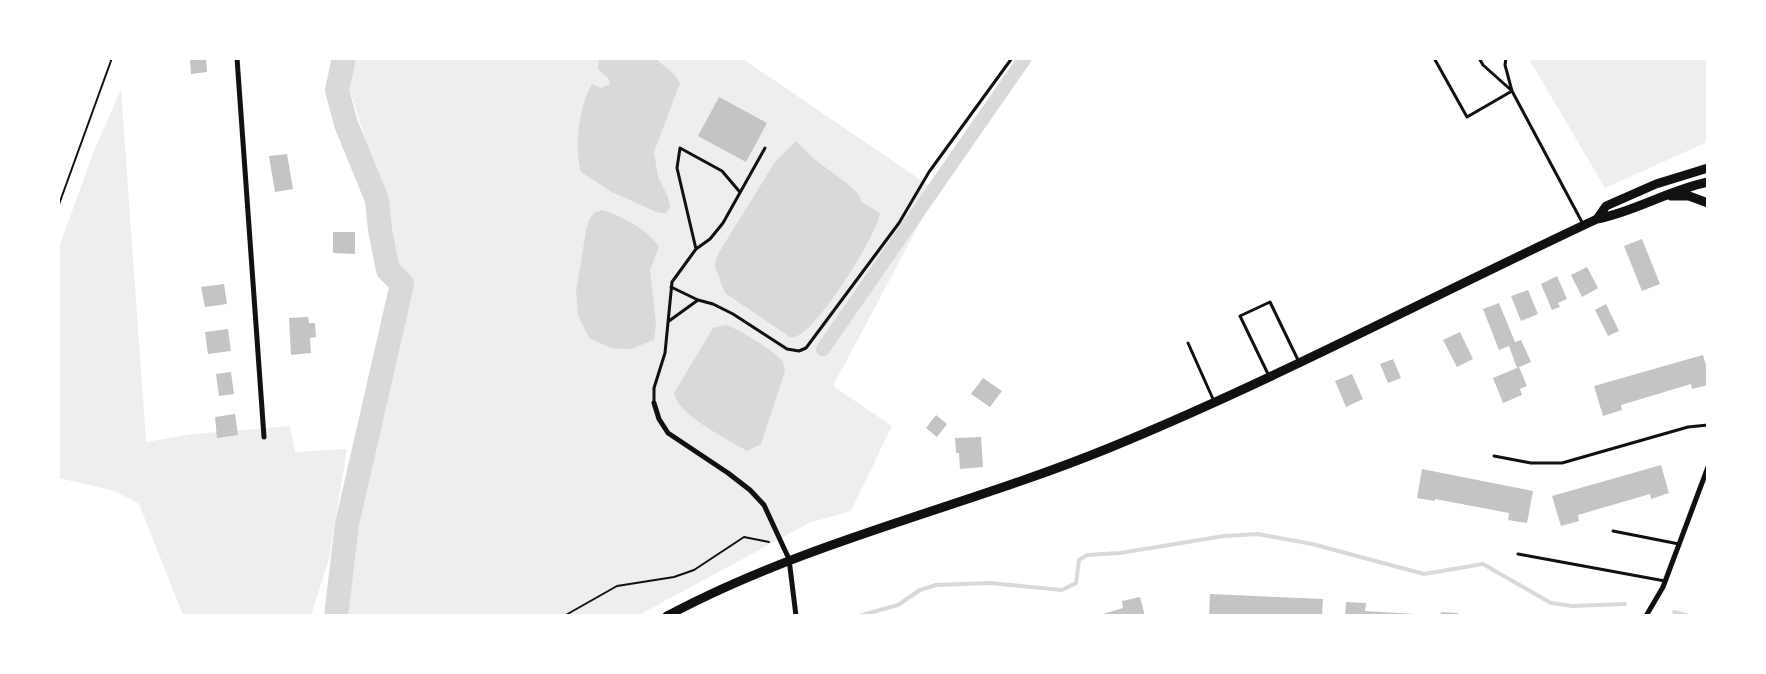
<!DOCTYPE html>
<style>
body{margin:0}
#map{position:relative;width:1766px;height:674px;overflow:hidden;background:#fff;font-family:Manrope,sans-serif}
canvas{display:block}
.frame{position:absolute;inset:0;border:60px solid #fff;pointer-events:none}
</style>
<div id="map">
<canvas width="1766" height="674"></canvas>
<div class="frame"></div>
</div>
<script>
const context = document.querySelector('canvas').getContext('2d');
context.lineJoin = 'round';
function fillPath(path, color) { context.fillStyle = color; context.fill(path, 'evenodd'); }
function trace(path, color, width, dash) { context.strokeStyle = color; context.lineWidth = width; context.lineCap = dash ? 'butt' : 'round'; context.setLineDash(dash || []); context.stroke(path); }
const green = new Path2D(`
 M353,59H743L937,191L833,386L892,426L851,511L809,523L639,615H345L337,584L381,395L389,349L394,295L396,249L385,202L348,84Z
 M1529,59H1707L1708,133L1705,143L1605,188Z
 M121,89L146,442L193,434L290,426L295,452L347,449L329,559L311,615H183L139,504L115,491L59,478V247L94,151Z`);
const water = new Path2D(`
 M599,59H656L675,75L680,83L654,152L658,177L668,197L670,207L666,213H659L612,192L581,172C574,149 579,104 592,84L601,88L610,84L608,78L598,69Z
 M796,141L814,159L848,184L859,195L861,202L880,213C876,237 820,325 799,335C795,337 794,337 790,337L725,293L715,267L716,258L721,249L775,162Z
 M602,210C621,216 648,229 659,247L650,270L656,323L654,340L631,349L611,348L589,338L578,315L576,292L586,231L589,220L594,213Z
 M726,325C737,328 778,353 783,362C784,365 784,368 785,371L761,444L747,451C729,440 677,415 674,393L713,328Z`);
const stream = new Path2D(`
 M1674,612L1690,616
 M859,616L898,605L920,590L936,585L990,583L1062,590L1076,583L1079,560L1087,555L1120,553L1224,536L1258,534L1312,544L1424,574L1483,564L1551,603L1572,606L1625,604`);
const canal = new Path2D(`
 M823,349L1025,58`);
const river = new Path2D(`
 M336,616L347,524L402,284L388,270L380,230L377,200L346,124L337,90L344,58`);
const building = new Path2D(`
 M190,58H206L207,72L191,74Z
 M719,97L767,123L746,162L698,136Z
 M287,154L293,189L275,192L269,156Z
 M333,232H355V254L333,253Z
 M1642,239L1660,284L1642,291L1624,246Z
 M1587,267L1598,288L1582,297L1571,275Z
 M1557,276L1567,299L1558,303L1560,307L1552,310L1541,284Z
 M224,284L227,304L205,307L201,287Z
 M1528,290L1538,314L1521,321L1511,296Z
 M1499,303L1515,342L1521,340L1531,362L1517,368L1509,346L1499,350L1483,309Z
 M1606,304L1619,331L1608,336L1595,310Z
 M308,317L309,323H315L316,337L310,338L311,353L291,355L289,318Z
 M228,329L231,351L208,354L205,332Z
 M1460,332L1473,359L1457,367L1443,340Z
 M1703,355L1708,372V385L1692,389L1691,384L1621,405L1622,410L1603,416L1594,386Z
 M1393,359L1401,378L1388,383L1380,364Z
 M1519,367L1527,386L1520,389L1522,395L1503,403L1493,378Z
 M231,372L234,394L219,396L216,374Z
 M1352,374L1363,399L1346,407L1335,381Z
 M983,378L1002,391L990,407L971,394Z
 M235,414L238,435L217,438L215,417Z
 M936,415L947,424L937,437L926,428Z
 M981,437L983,467L960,469L959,453H956L955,438Z
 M1661,465L1669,493L1651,499L1650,494L1578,515L1579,521L1561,526L1552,496Z
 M1422,469L1533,491L1527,523L1508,520L1509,513L1435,499V501L1417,498Z
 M1210,594L1323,599L1322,616H1209Z
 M1140,597L1145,616H1096L1123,608L1122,601Z
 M1346,602L1366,603L1365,611L1416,614V616H1345Z
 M1441,612L1458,613V616H1440Z`);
const path = new Path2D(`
 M58,207L112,58
 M564,616L617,586L674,577L694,570L744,537L769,542`);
const service = new Path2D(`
 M1434,58L1467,117L1512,91
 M1479,58L1483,65L1511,90
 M1506,58L1505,65L1512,91L1583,224
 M696,249L677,168L680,148L722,171L739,191
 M698,300L713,304L733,314L787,349L799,351L806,348L899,223L929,172L1012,58
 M669,321L698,300L671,287
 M1188,343L1213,399
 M1268,374L1240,316L1270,302L1298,360
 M654,403V388L665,353L672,282L696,249L710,239L723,223L765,148
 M1494,456L1531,463H1562L1688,427L1708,425
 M1613,531L1679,544
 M1518,554L1665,581`);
const minor = new Path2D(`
 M237,58L264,437
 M654,403L659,419L668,433L728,473L750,490L764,505L789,559L796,616
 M1646,616L1663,587L1708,467`);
const primary = new Path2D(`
 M1671,196H1689L1708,203
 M1597,219L1606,206L1656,184L1708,168
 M667,616C807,541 962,508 1109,448C1275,380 1434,295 1597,219C1634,212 1669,190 1708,182`);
fillPath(green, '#eee');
fillPath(water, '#d9d9d9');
trace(stream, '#d9d9d9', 4);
trace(canal, '#d9d9d9', 14);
trace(river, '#d9d9d9', 24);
fillPath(building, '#c4c4c4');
trace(path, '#111', 2);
trace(service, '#111', 3);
trace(minor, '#111', 5);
trace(primary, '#111', 9);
</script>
